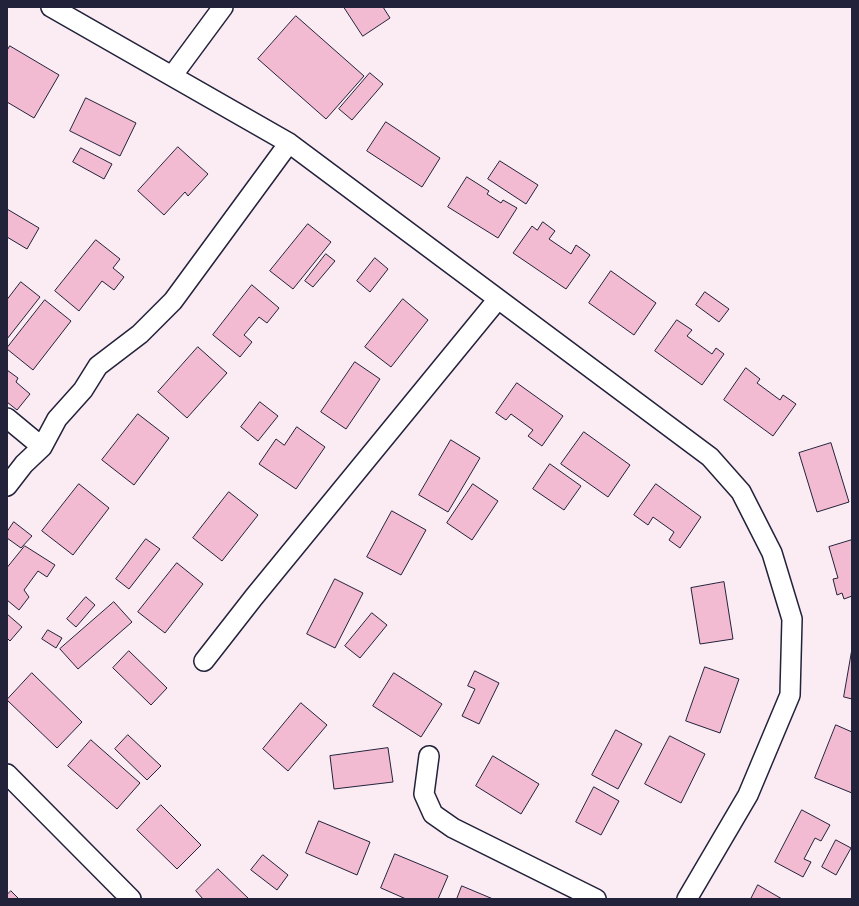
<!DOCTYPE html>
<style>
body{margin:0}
#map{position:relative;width:859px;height:906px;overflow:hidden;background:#fbebf2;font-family:"Architects Daughter",sans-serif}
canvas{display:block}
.frame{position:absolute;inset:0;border:8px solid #22223b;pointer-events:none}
</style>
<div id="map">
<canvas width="859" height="906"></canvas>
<div class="frame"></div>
</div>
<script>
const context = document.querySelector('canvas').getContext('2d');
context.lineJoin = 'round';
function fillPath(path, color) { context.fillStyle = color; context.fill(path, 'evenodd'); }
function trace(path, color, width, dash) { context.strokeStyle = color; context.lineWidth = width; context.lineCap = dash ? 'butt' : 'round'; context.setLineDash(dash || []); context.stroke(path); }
const building = new Path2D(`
 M344,7H383L390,18L363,36Z
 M296,16L364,76L326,119L258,59Z
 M10,46L59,75L34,118L7,102V51Z
 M370,73L383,84L352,120L339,109Z
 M86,98L136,123L120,156L70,131Z
 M386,122L440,158L422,187L367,151Z
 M178,147L208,174L188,196L185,192L164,215L138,191Z
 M81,148L112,164L104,179L73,162Z
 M500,161L538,185L526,204L488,179Z
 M467,177L489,191L487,194L501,203L503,200L517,208L498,238L448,207Z
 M7,209L39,228L27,249L7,237Z
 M543,222L555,231L549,239L571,254L576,245L590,255L566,289L513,253L532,226L537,230Z
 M308,224L331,242L293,289L270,271Z
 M96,240L120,259L113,268L124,277L114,290L102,281L79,311L55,291Z
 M326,254L335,261L313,287L305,281Z
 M375,258L388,269L370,292L357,281Z
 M611,271L656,303L634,335L589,303Z
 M21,282L40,297L7,339V300Z
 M252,285L279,308L267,323L259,317L244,335L252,342L240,357L213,335Z
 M705,292L729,309L719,322L696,305Z
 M403,299L428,320L391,367L365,347Z
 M45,300L71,321L33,370L7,349V348Z
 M677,320L692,330L687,336L712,354L716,348L724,354L702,385L655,351Z
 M198,347L227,373L187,418L158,392Z
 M355,362L380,379L346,429L321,412Z
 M746,368L760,379L757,383L780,400L783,395L796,404L773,436L724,400Z
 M7,370L18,378L16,382L30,394L17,410L7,402Z
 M517,383L563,416L542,446L528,436L533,430L511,414L506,420L496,413Z
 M260,402L278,416L258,441L241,427Z
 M138,414L169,438L134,485L102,460Z
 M297,427L325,447L296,489L259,464L276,439L284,445Z
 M584,432L630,465L608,497L561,464Z
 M451,440L480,458L448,512L419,495Z
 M831,443L849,502L817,512L799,453Z
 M550,464L581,486L564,510L533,489Z
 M79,484L109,508L73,555L42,531Z
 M473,484L498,501L472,540L447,523Z
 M656,484L701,517L680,548L669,540L674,532L653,517L648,525L634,515Z
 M229,492L258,515L222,561L193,538Z
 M392,511L426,530L401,575L367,557Z
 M14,522L32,536L21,548L7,538V532Z
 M146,539L160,549L129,589L116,579Z
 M852,540V596L844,599L842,593L837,595L833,579L838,578L829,547Z
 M25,546L55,565L47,577L38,571L24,590L29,597L19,610L7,600V568Z
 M177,563L203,584L165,633L138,612Z
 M335,579L363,593L335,648L307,634Z
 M724,582L733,639L700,644L691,588Z
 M86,597L95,605L76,627L67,619Z
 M114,602L132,622L78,669L60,649Z
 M372,613L387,625L360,658L345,646Z
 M7,614L22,627L10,641L7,638Z
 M48,630L62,638L56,648L42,639Z
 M852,649V699L844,697Z
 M129,651L167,688L151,705L113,668Z
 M705,667L739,679L720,733L686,721Z
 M475,671L499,683L479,724L462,716L475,689L468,686Z
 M32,673L82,722L57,748L7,700Z
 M394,673L442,704L421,737L373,706Z
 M301,703L327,725L288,771L263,749Z
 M836,725L852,732V793L815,778Z
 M616,730L642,744L618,789L592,775Z
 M128,735L161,766L147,780L115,749Z
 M670,736L705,754L681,803L645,784Z
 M91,740L140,783L117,809L68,766Z
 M388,748L393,782L334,789L330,756Z
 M493,756L539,784L521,814L476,786Z
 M594,787L619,801L601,835L576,822Z
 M161,805L201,845L177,869L137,830Z
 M802,810L830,825L821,841L815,838L804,859L811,862L803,877L775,862Z
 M319,821L370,842L357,875L306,853Z
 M836,840L851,848L836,875L822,867Z
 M395,854L448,876L438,899H406L381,888Z
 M263,855L288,875L277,890L251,870Z
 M218,869L249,899H203L196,891Z
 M758,885L782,899H751Z
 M462,886L493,899H457Z
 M11,891L19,899H7V895Z`);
const minor = new Path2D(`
 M51,7L289,143L710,457L741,492L772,553L792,619L790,695L748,795L687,899
 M172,76L223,7
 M7,418L42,447
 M7,486L24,464L42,447L57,419L83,390L98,366L140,334L173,301L289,143
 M204,661L254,597L498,299
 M429,756L424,794L433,814L453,828L596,899
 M7,774L131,899`);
fillPath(building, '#f3bbd2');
trace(building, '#22223b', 1);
trace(minor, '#22223b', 22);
trace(minor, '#fff', 19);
</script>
